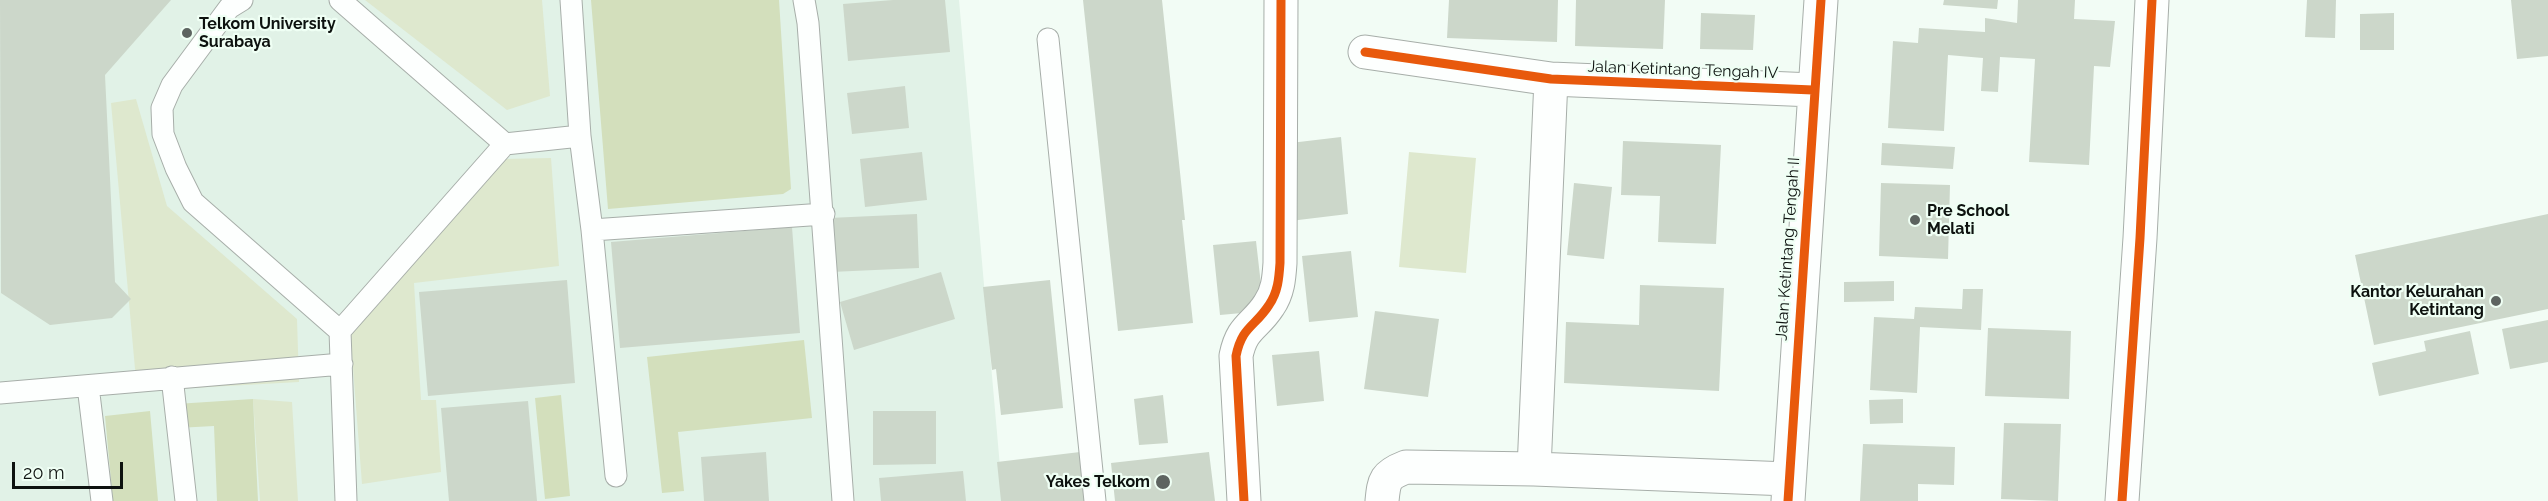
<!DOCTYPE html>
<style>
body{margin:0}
#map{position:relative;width:2548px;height:501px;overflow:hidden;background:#f2fcf5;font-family:Raleway,sans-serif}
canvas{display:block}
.scale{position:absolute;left:12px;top:462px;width:111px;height:27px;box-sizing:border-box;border:3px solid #0d120f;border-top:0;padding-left:8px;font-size:18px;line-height:21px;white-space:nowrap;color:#0d120f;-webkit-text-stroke:4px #effff4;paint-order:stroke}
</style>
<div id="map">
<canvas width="2548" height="501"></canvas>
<div class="scale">20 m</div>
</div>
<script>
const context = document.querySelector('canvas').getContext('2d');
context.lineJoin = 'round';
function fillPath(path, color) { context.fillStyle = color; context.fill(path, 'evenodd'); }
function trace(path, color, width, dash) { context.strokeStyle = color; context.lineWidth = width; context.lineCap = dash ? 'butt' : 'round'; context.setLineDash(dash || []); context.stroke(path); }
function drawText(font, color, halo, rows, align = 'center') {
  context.font = font + ' Raleway,sans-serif'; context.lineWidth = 4.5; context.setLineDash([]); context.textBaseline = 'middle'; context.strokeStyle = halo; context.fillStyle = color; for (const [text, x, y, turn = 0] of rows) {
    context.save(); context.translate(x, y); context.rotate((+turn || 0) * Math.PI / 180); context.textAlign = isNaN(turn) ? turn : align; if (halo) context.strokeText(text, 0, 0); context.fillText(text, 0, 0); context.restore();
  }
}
const built = new Path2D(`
 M0,0H959L1003,501H0Z`);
const green = new Path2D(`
 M365,0H542L550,96L507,110Z
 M136,99L167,206L297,319L299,382L137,391L111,103Z
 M1409,152L1476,158L1466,273L1399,267Z
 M551,158L559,266L414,283L421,400H436L441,472L362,484L350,329L503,159Z
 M253,399L292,402L298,501H260Z`);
const forest = new Path2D(`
 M591,0H779L791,189L783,194L608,209Z
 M804,340L812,418L678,432L684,491L662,493L647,357Z
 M561,395L570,496L545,499L535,398Z
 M253,399L258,501H217L214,426L177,428L176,404Z
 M150,411L158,501H113L105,416Z`);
const building = new Path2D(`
 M0,0H171L105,75L115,282L131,299L112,318L50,325L1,293Z
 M893,0H945L950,52L848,61L843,4Z
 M1083,0H1162L1185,220H1182L1193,323L1118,331Z
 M1449,0H1558L1557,42L1447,38Z
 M1576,0H1665L1663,49L1575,46Z
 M1944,0H1998L1997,9L1943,5Z
 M2018,0H2075L2074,19L2115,21L2110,67L2094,66L2089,165L2029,162L2035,59L2000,57L1998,92L1981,91L1983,58L1948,55L1944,131L1888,128L1893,41L1918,43L1919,28L1985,32V18L2017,23Z
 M2307,0H2336L2335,38L2305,37Z
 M2511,0H2548V56L2517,59Z
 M1701,13L1755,15L1753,50L1700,49Z
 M2394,13V50H2360V14Z
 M905,86L909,128L852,134L847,93Z
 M1341,137L1348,214L1290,221L1282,144Z
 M1623,141L1721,145L1716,244L1658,242L1660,196L1621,195Z
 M1882,143L1955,147L1953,169L1881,165Z
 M922,152L927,200L865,207L860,159Z
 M1574,183L1612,187L1604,259L1567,255Z
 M1881,183L1950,185L1948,259L1879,256Z
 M917,214L919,268L831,272L829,218Z
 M2548,214V309L2374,345L2355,255Z
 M792,227L800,333L620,348L611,242Z
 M1256,241L1264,311L1220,315L1213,245Z
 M1351,251L1358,317L1309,322L1302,256Z
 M941,272L955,319L854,350L840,302Z
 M567,280L575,383L428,396L419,292Z
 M1050,280L1063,408L1001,415L996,369L992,370L983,287Z
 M1894,281V301L1844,302V282Z
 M1640,285L1724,288L1719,391L1564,383L1566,322L1639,325Z
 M1963,289H1983L1981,330L1920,327L1917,393L1870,390L1874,317L1914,319L1915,307L1962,309Z
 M1375,311L1439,319L1428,397L1364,389Z
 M2548,320V362L2510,369L2502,329Z
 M1988,328L2071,331L2069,399L1985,396Z
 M2470,331L2479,374L2379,396L2372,363L2426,351L2424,341Z
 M1319,351L1324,401L1277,406L1272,355Z
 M1163,395L1168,443L1139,445L1134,399Z
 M1903,399V423L1870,424L1869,400Z
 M528,401L537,501H449L441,408Z
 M873,411H936V464L873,465Z
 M2004,423L2061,424L2058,501L2001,499Z
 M1863,444L1955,447L1954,485L1918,484V501H1860Z
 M766,452L769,501H704L701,457Z
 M1080,452L1085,501H1001L997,462Z
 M1209,452L1215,501H1115L1111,463Z
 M963,471L966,501H881L879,478Z`);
const service = new Path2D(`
 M242,0L229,8L172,85L162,108L163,134L176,168L193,202L340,331
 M340,0L505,144
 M571,0L580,136
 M804,0L808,23L843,501
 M1048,39L1095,501
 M592,230L824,214
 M172,377L186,501
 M88,386L102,501
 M0,393L342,364
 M346,501L340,331L505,144L580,136L592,230L616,476`);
const minor = new Path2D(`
 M1365,52L1551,79L1813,90
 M1534,469L1551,79
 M1244,501L1236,356C1242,326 1255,327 1269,305C1278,292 1279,278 1280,263L1281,0
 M1382,501C1384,480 1385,475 1406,467L1534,469L1788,479
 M1788,501L1821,0
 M2122,501L2140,238L2152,0`);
const cycleway = new Path2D(`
 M1365,52L1551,79L1813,90
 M1244,501L1236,356C1242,326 1255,327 1269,305C1278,292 1279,278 1280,263L1281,0
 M1788,501L1821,0
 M2122,501L2140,238L2152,0`);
const markers = [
 [187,33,6,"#5d6460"],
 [1915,220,6,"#5d6460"],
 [2496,301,6,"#5d6460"],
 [1163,482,8,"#5d6460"]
];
const poiNames = [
 ["Telkom University",199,24],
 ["Surabaya",199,42],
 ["Pre School",1927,211],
 ["Melati",1927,229],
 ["Kantor Kelurahan",2484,292,"right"],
 ["Ketintang",2484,310,"right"],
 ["Yakes Telkom",1150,482,"right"]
];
const streetNames = [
 ["Jalan Ketintang Tengah IV",1683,70,2],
 ["Jalan Ketintang Tengah II",1788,249,-86]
];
fillPath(built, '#e1f2e7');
fillPath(green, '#dee8ce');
fillPath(forest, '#d3dfbc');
fillPath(building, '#ccd7ca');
trace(service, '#a7aea9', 23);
trace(minor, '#a7aea9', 35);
trace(service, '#fdfffe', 21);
trace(minor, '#fdfffe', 33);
trace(cycleway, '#e8590c', 9);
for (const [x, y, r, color] of markers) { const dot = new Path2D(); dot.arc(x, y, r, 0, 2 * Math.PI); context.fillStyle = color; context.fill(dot); trace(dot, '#effff4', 2); }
drawText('bold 16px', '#0d120f', '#effff4', poiNames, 'left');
drawText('16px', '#0d120f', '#effff4', streetNames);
</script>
